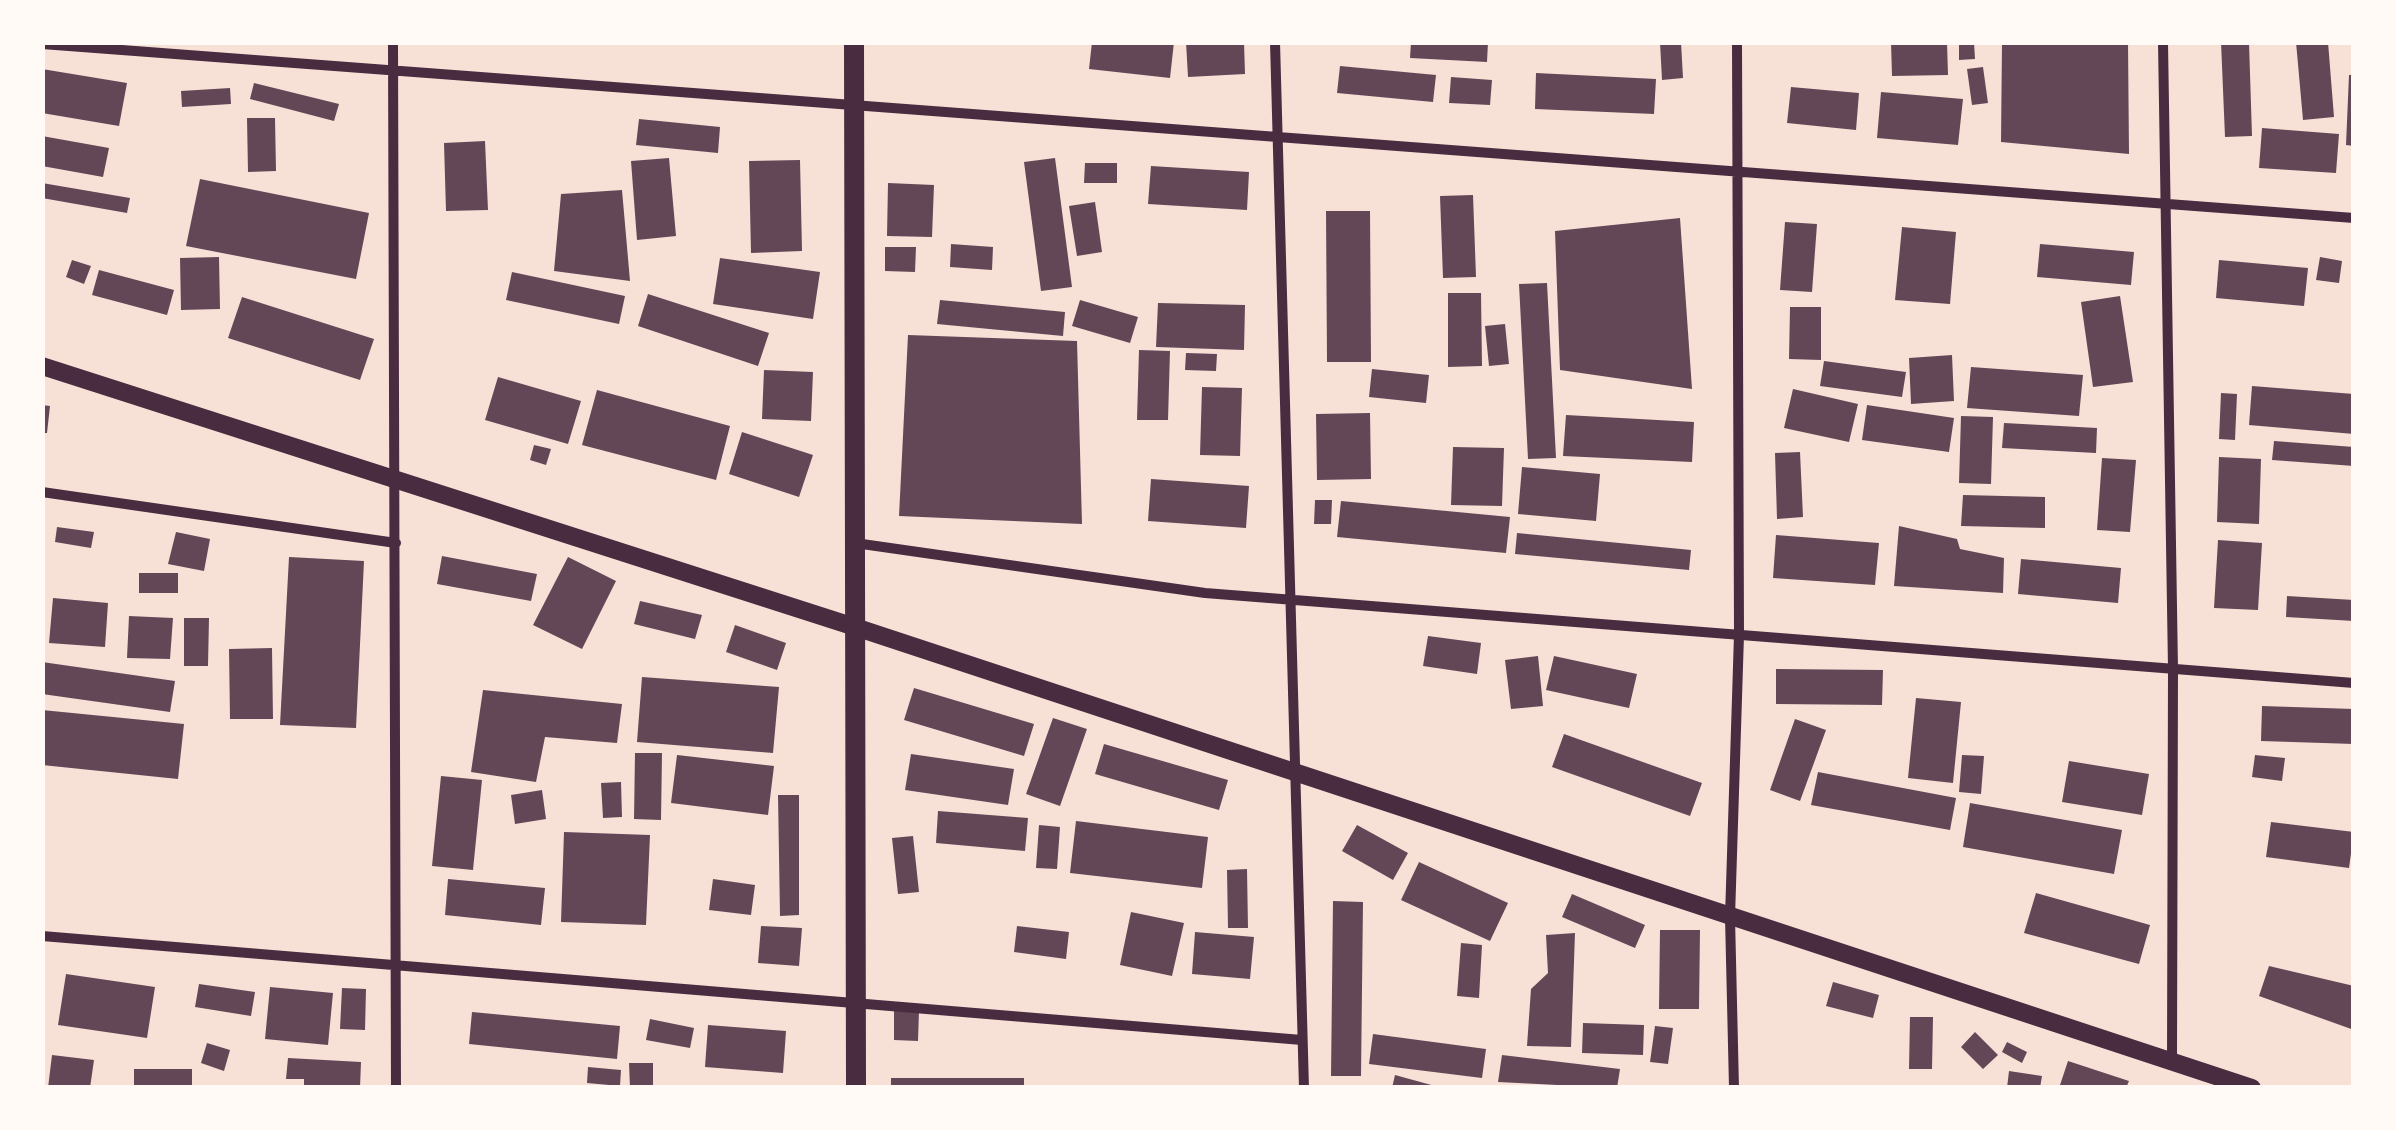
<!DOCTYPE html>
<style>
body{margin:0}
#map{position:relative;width:2396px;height:1130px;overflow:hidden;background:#f7e1d7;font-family:"Noto Serif",serif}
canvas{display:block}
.frame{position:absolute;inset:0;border:45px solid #fffaf5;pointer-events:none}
</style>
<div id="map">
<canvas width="2396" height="1130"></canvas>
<div class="frame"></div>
</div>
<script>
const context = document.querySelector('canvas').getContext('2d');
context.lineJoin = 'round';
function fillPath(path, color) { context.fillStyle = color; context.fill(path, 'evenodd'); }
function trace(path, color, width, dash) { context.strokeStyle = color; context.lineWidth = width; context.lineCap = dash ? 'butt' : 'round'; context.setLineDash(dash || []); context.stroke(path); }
const building = new Path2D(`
 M1092,42H1174L1170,78L1089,69Z
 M1186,42H1244L1245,74L1188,77Z
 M1411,42H1488L1487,62L1410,58Z
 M1660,42H1681L1683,78L1662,80Z
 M1891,42H1947L1948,75L1892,76Z
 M1959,42H1974L1975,59L1959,60Z
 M2002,42H2128L2129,154L2001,142Z
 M2221,42H2249L2252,136L2225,137Z
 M2296,42H2328L2334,117L2303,120Z
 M1340,66L1436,75L1433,102L1337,93Z
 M1983,67L1988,103L1972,105L1967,69Z
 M42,69L127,83L119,126L42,113Z
 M1536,73L1656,79L1654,114L1535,109Z
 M2349,75H2354V146L2346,145Z
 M1451,77L1492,80L1490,105L1449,103Z
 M254,83L339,104L334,121L250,99Z
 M1791,87L1859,93L1856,130L1787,123Z
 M230,88L231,104L182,107L181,91Z
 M1881,92L1963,99L1958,145L1877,138Z
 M247,118H275L276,171L248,172Z
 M639,119L720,127L718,153L636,145Z
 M2262,128L2339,134L2336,173L2259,168Z
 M42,136L109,148L103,177L42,166Z
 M485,141L488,210L446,211L444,143Z
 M669,158L676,236L637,240L631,161Z
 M1055,158L1072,287L1041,291L1024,162Z
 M800,160L802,251L751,253L749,161Z
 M1085,163H1117V183H1084Z
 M1151,166L1249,172L1247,210L1148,204Z
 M200,179L369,213L356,279L186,246Z
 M42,183L130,198L127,213L42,198Z
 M888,183L934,185L932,237L887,236Z
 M622,190L630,281L554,271L561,194Z
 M1473,195L1476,277L1443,278L1440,196Z
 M1095,202L1102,252L1077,256L1069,206Z
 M1326,211H1370L1371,362H1327Z
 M1680,218L1692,389L1560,370L1555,231Z
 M1785,222L1817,224L1812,292L1780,290Z
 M1902,227L1956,232L1950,304L1895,300Z
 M951,244L993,247L992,270L950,267Z
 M2040,244L2134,252L2131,285L2037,277Z
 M885,247H916L915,272L885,271Z
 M219,257L220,309L181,310L180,258Z
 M2320,257L2342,261L2339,283L2316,280Z
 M720,258L820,272L813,319L713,304Z
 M72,260L91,266L84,284L66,277Z
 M2219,260L2308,268L2304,306L2216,298Z
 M99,270L174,290L167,315L92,295Z
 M512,272L625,296L619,324L506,300Z
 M1547,283L1556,458L1528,459L1519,284Z
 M1448,293H1481L1482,366L1448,367Z
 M648,294L769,333L758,366L638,326Z
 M2120,296L2133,382L2093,387L2081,302Z
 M242,297L374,339L360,380L228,338Z
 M940,300L1065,312L1063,336L937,324Z
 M1080,300L1138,317L1130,343L1072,326Z
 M1158,303L1245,305L1244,350L1156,347Z
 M1790,307H1821V360L1789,359Z
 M1505,324L1509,364L1489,366L1485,326Z
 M908,335L1077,341L1082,524L899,516Z
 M1139,350L1170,351L1168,420H1137Z
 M1186,353L1217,354L1216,371L1185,370Z
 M1952,355L1954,401L1911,404L1909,358Z
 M1824,361L1906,372L1902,397L1820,386Z
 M1971,367L2083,375L2079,416L1967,408Z
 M1372,369L1429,375L1426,403L1369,397Z
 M764,370L813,372L811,421L762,419Z
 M498,377L581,401L568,444L485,420Z
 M2252,386L2354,394V434L2249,425Z
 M1202,387L1242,388L1240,456L1200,455Z
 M1793,389L1858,404L1849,442L1784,428Z
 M597,390L730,426L716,480L582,445Z
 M2221,393L2237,394L2235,440L2219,439Z
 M42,405L50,406L47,433H42Z
 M1867,405L1954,418L1949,452L1862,440Z
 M1370,413L1371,479L1317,480L1316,414Z
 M1566,415L1694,422L1692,462L1563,456Z
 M1961,416L1993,417L1991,484L1959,483Z
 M2004,423L2097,428L2096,453L2002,448Z
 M742,432L813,455L799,497L729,474Z
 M2274,441L2354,447V466L2272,460Z
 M534,445L551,449L546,465L530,460Z
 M1453,447L1504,448L1502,506L1451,505Z
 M1800,452L1803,517L1777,519L1775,453Z
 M2219,457L2261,459L2259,524L2217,522Z
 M2102,458L2136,460L2130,532L2097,530Z
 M1522,467L1600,474L1596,521L1518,514Z
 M1151,479L1249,486L1246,528L1148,521Z
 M1963,495L2045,497V528L1961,526Z
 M1315,500H1332L1331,524H1314Z
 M1341,501L1510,517L1506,553L1337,537Z
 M1899,526L1957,539L1960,549L2004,558L2003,593L1894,586Z
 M57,527L94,532L91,548L55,542Z
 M176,532L210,539L204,571L168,564Z
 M1517,533L1691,550L1689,570L1515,554Z
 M1776,535L1879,543L1875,585L1773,578Z
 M2218,540L2262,543L2258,610L2214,608Z
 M442,556L537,574L531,601L437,584Z
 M289,557L364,561L356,728L280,725Z
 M568,557L616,581L582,649L533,625Z
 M2021,559L2121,568L2118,603L2018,594Z
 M139,573H178V593H139Z
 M2287,596L2354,600V621L2286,617Z
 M53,598L108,603L105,647L49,643Z
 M640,601L702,615L695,639L634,624Z
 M129,616L173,618L170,659L127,658Z
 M184,618H209L208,666H184Z
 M735,625L786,643L777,670L726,652Z
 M1428,636L1481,643L1477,674L1423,666Z
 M272,648L273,719H230L229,649Z
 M1538,656L1543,706L1511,709L1505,660Z
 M1554,656L1637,674L1629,708L1546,690Z
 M42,662L175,681L170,712L42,694Z
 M1776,669L1883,670L1882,705L1776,704Z
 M642,677L779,687L773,753L637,742Z
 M914,688L1034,724L1024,756L904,720Z
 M483,690L622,704L617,743L545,737L536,782L471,772Z
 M1916,698L1961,702L1953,783L1908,778Z
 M2262,706L2354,709V744L2261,741Z
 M42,710L184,724L178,779L42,765Z
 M1053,718L1087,729L1060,806L1026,794Z
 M1795,719L1826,730L1800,801L1770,790Z
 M1564,734L1702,783L1690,816L1552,767Z
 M1104,744L1228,780L1219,810L1095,774Z
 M635,753H662L661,820L634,819Z
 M911,754L1014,769L1008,805L905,790Z
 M677,755L774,766L768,815L671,803Z
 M1962,755L1984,756L1981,794L1959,792Z
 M2255,755L2285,758L2282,781L2252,777Z
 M2069,761L2149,774L2142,815L2062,802Z
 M1818,772L1956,798L1950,830L1811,805Z
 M441,776L482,780L473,870L432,866Z
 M621,782L622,817L603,818L601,783Z
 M542,790L546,819L515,824L511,795Z
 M778,795H799V915L780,916Z
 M1970,803L2122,830L2114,874L1963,847Z
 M938,811L1028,818L1025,851L936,843Z
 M1076,821L1208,837L1202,888L1070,873Z
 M2271,822L2354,832L2349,868L2266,857Z
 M1039,825L1060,827L1057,869L1036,868Z
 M1357,825L1408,853L1393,880L1342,851Z
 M564,832L650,835L646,925L561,922Z
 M913,836L919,892L898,894L892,838Z
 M1419,862L1508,903L1490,941L1401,900Z
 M1247,869L1248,928H1228L1227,870Z
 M448,879L545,888L541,925L445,915Z
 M713,879L755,885L751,915L709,910Z
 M2036,893L2150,925L2139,964L2024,933Z
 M1572,894L1645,925L1635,948L1562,917Z
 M1333,901L1363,902L1361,1076H1331Z
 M1131,912L1184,923L1172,976L1120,965Z
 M761,926L802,928L799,966L758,963Z
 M1017,926L1069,932L1066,959L1014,952Z
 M1660,930H1700L1699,1009H1659Z
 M1195,932L1254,937L1250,979L1192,974Z
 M1575,933L1571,1047L1527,1046L1531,989L1548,973L1546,935Z
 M1461,943L1482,945L1479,998L1457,996Z
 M2269,966L2354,986V1030L2259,996Z
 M66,974L155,987L147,1038L58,1025Z
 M1833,982L1879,995L1873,1018L1826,1006Z
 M199,984L255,992L251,1016L195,1007Z
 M270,987L333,993L328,1045L265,1039Z
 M342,988L366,989L365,1030L340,1029Z
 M894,1011H919L918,1041L894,1040Z
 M472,1012L620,1026L617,1059L469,1044Z
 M1910,1017H1933L1932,1069H1909Z
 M650,1019L694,1028L690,1048L646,1040Z
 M1583,1023L1644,1025L1643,1055L1582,1053Z
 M708,1025L786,1031L783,1073L705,1067Z
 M1655,1026L1673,1028L1668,1064L1650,1062Z
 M1975,1032L1998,1055L1983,1069L1961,1047Z
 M1373,1034L1486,1049L1482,1078L1369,1064Z
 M2007,1042L2027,1052L2022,1063L2002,1052Z
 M207,1043L230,1050L224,1071L201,1063Z
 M52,1055L94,1060L90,1088H48Z
 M1502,1055L1620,1069L1617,1088L1498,1082Z
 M288,1058L361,1062L360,1088H304V1079H286Z
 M2068,1061L2129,1081L2126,1088H2059Z
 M629,1063H653V1088H630Z
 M588,1067L621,1070L620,1086L587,1083Z
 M134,1069H192V1088H134Z
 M2009,1071L2042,1076L2040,1088H2007Z
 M1395,1075L1435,1086V1088H1392Z
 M891,1078H1024V1088H891Z`);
const minor = new Path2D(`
 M393,42L396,1088
 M1275,42L1304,1088
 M2163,42L2173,669L2172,1061
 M42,44L2354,218
 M42,492L396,543
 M855,543L1205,593L2354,683
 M42,936L1302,1040
 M1734,1088L1730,917L1739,635L1737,42`);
const tertiary = new Path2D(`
 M42,366L855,627L2252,1088`);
const secondary = new Path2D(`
 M854,42L856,1088`);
fillPath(building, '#644757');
trace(minor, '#4a2c40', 10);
trace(tertiary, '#4a2c40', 18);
trace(secondary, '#4a2c40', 20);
</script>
